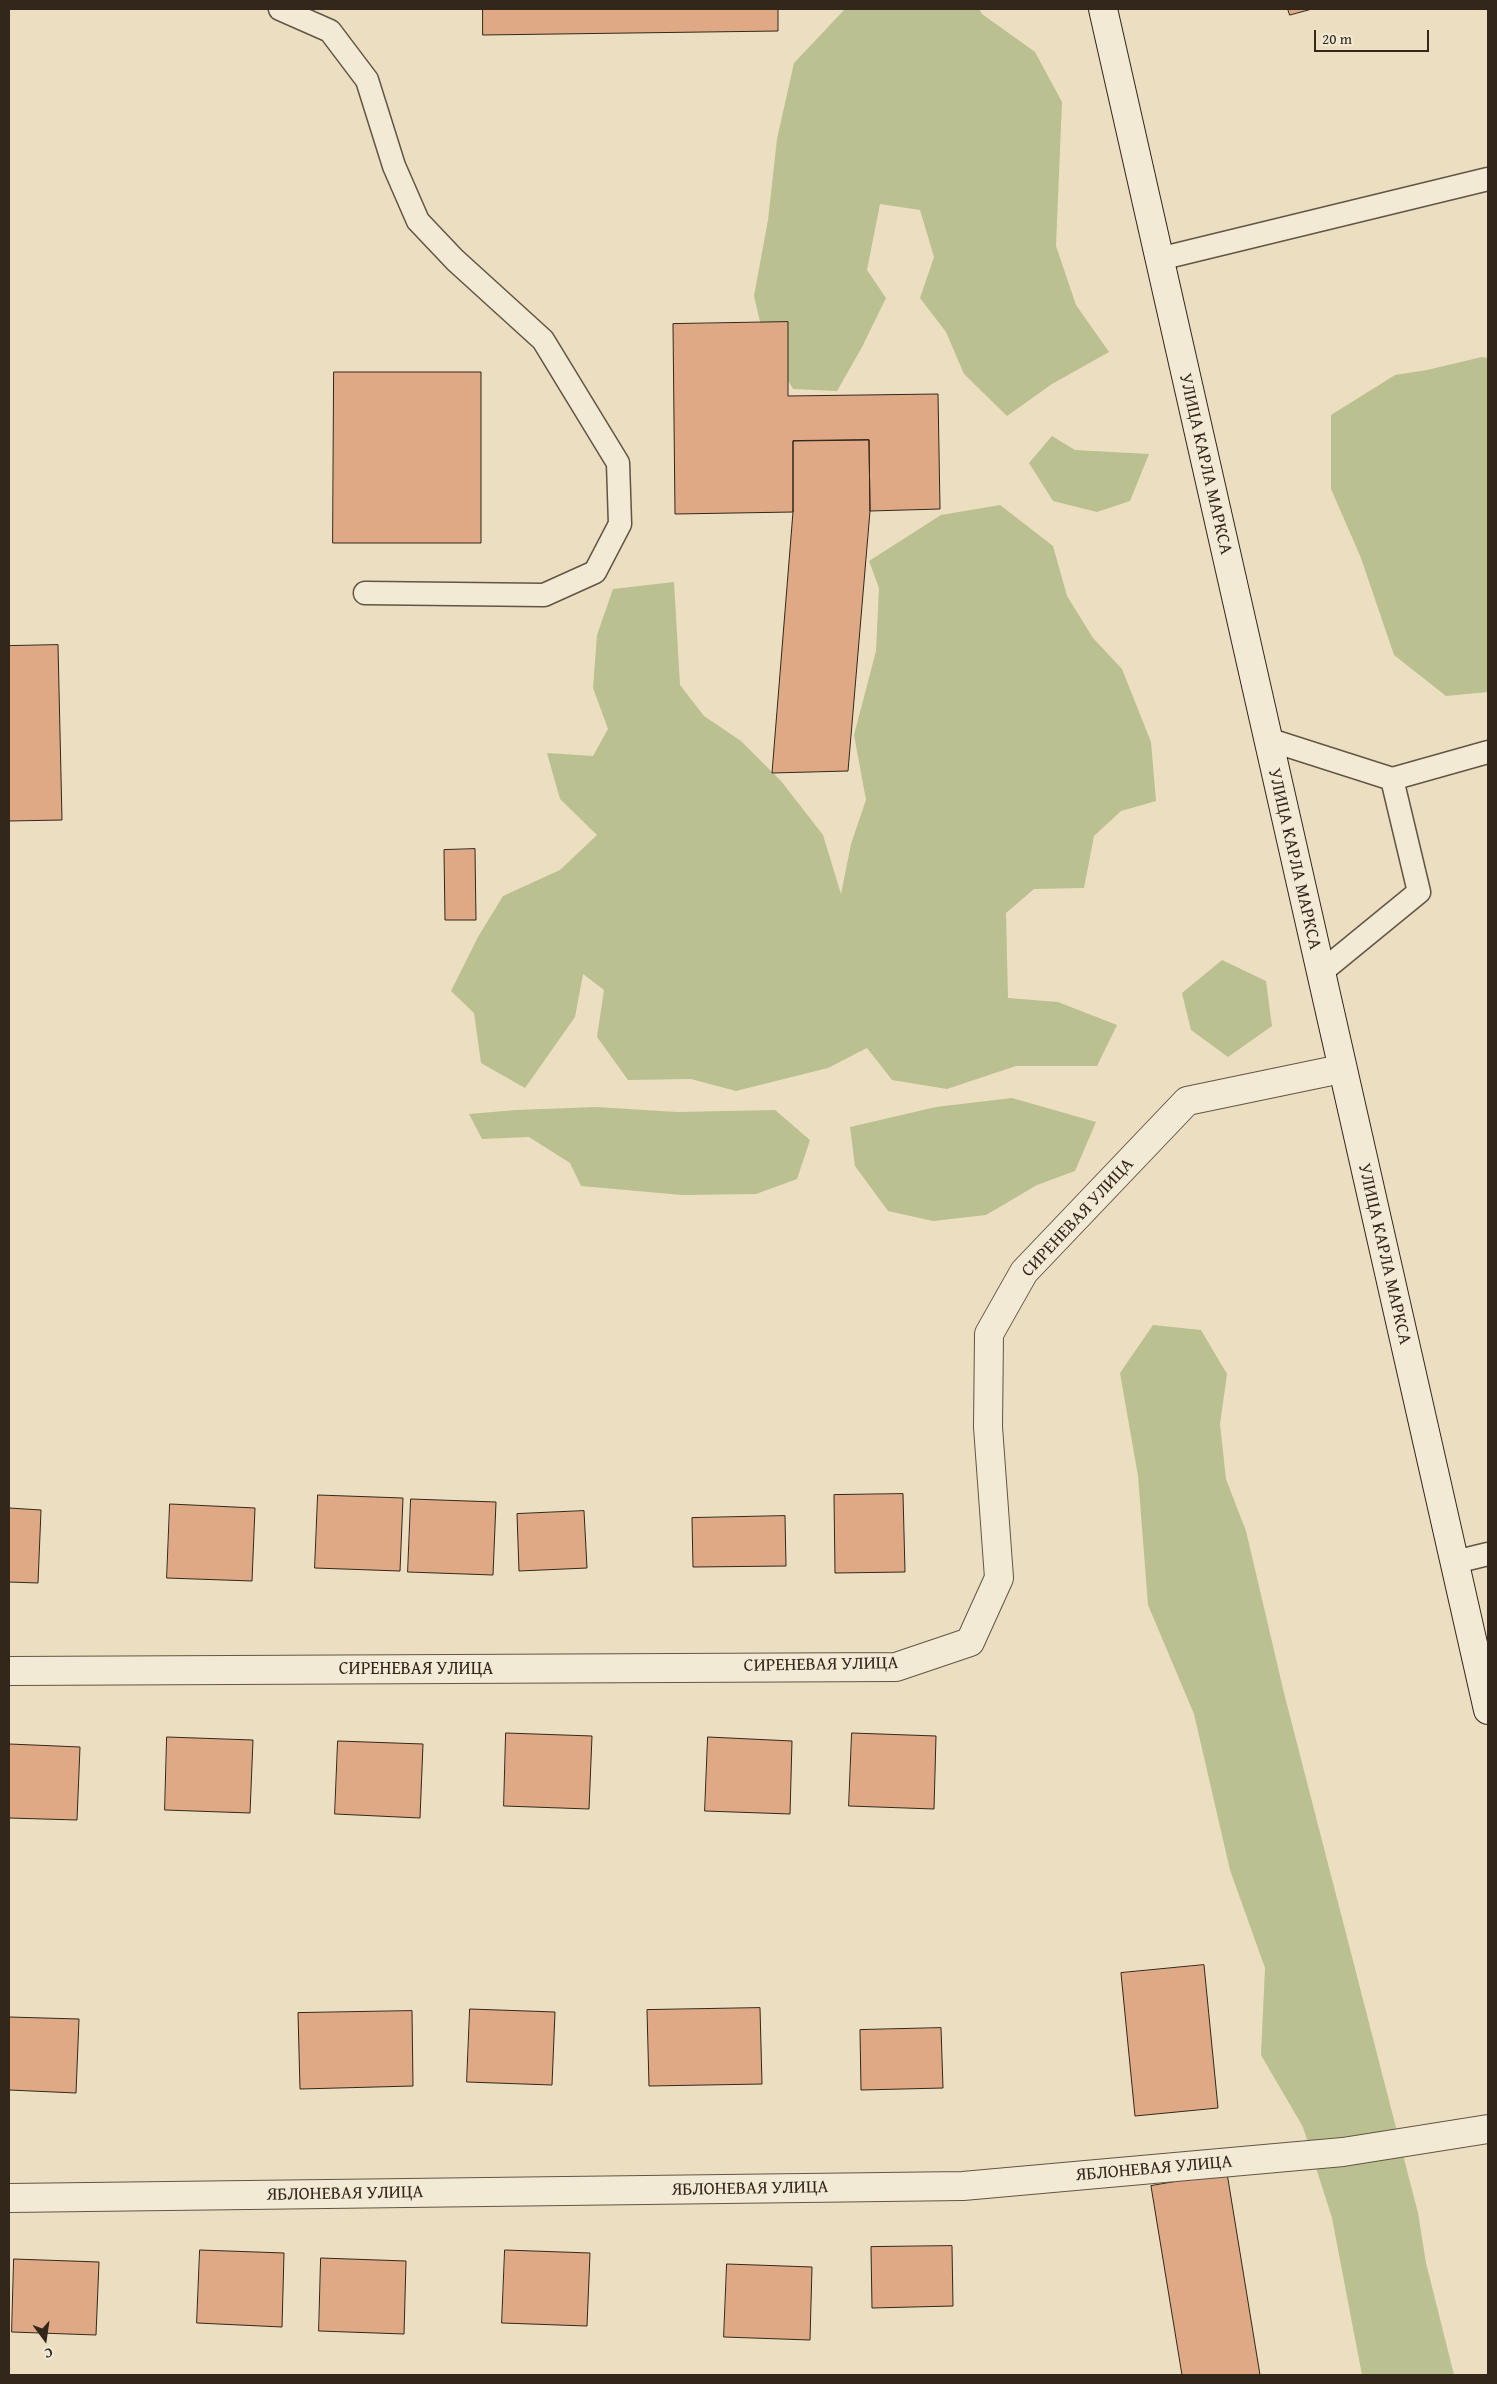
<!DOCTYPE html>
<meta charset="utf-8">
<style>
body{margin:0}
#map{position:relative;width:1497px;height:2384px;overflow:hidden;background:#ecdec0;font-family:"Gentium Book Plus",serif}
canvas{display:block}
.frame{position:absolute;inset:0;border:10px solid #33271c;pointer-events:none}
.north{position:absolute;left:20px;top:2314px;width:50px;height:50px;-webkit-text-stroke:4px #f3ead6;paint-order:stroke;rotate:166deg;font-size:14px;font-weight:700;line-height:20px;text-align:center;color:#33271c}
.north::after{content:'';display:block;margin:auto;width:18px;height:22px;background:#33271c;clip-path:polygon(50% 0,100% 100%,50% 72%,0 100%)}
.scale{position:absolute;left:1314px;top:30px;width:115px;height:22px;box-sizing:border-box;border:2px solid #33271c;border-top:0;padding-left:6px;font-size:15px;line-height:18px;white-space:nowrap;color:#33271c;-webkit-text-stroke:4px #f3ead6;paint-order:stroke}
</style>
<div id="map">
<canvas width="1497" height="2384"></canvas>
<div class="frame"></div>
<div class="north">С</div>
<div class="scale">20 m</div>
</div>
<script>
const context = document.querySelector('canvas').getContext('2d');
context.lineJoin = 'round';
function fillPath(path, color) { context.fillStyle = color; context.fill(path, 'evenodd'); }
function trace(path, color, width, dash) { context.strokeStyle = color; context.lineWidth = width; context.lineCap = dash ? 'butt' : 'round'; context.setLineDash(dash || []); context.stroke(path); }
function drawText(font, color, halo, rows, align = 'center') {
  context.font = font + ' "Gentium Book Plus",serif'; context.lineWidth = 4.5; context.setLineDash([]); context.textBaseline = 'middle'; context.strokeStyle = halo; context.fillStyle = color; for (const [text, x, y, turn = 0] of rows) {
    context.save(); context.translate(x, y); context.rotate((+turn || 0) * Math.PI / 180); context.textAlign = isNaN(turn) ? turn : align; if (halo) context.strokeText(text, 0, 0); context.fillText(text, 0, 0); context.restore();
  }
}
const green = new Path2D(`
 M845,9H979L982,14L1035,52L1062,102L1056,246L1076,305L1109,352L1052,384L1007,416L964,374L946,332L920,298L934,257L920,210L880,204L867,270L886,298L862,347L837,391L793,389L765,343L754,296L768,220L777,139L794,63Z
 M1482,357L1488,358V692L1446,696L1394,655L1361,558L1331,489V415L1395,375L1427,370Z
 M1052,436L1075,450L1149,454L1130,501L1097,512L1053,501L1029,463Z
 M1000,505L1053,546L1067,596L1093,638L1122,669L1151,742L1156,801L1121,811L1094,836L1084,888L1034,889L1006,913L1008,998L1058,1002L1117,1025L1097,1066H1016L947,1089L892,1080L867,1048L828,1068L736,1091L691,1079L628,1080L597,1037L604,990L583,974L575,1017L525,1088L481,1063L474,1013L451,991L478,937L503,896L560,870L597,835L560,799L547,753L593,756L608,729L593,688L597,635L613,589L674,582L680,685L704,716L741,741L781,781L823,835L841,894L851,844L866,800L854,735L876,651L879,588L869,561L941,515Z
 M1222,960L1266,981L1272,1026L1228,1057L1191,1030L1182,993Z
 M1012,1098L1096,1122L1075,1171L1037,1185L986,1215L933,1221L888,1211L855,1166L850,1127L936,1107Z
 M597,1107L677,1112L775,1110L810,1140L797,1179L756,1194L682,1195L581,1186L570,1163L529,1137L482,1139L469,1114L516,1110Z
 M1153,1325L1201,1330L1227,1374L1220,1424L1226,1479L1246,1531L1284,1693L1418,2213L1426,2263L1454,2375H1362L1332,2218L1303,2127L1261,2055L1265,1968L1230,1870L1194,1714L1148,1605L1138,1476L1120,1373Z`);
const building = new Path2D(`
 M483,9H778V31L483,35Z
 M1288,9H1312L1290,15Z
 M788,322V396L938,394L940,509L870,511L869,440L793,441V512L675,514L673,324Z
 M334,372H481V543H333Z
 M869,440L870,511L848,771L772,773L793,512V441Z
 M58,645L62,820L9,821V646Z
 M475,849L476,920H445L444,850Z
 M903,1494L905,1572L835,1573L834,1495Z
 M318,1495L403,1498L400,1571L315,1568Z
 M411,1499L496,1502L493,1575L408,1572Z
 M170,1504L255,1508L252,1581L167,1578Z
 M9,1508L41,1510L38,1583L9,1582Z
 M584,1511L587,1568L519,1571L517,1514Z
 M785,1516L786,1566L693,1567L692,1518Z
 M506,1733L592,1736L589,1809L504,1806Z
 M852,1733L936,1736L934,1809L849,1806Z
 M167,1737L253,1740L250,1813L165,1810Z
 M708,1737L792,1741L790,1814L705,1811Z
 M338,1741L423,1744L420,1818L335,1814Z
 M9,1744L80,1747L77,1820L9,1818Z
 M1204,1965L1218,2108L1135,2116L1121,1973Z
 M760,2008L762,2084L649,2086L647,2010Z
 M470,2009L555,2012L552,2085L467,2082Z
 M412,2011L413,2086L300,2089L298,2013Z
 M9,2017L79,2019L76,2093L9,2090Z
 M941,2028L943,2088L861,2090L860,2030Z
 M1227,2173L1260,2375H1182L1151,2186Z
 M952,2246L953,2306L872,2308L871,2247Z
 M200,2250L284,2253L282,2327L197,2323Z
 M505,2250L590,2253L587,2326L502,2323Z
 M321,2258L406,2261L404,2334L319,2331Z
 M14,2259L99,2262L96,2335L12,2332Z
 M727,2264L812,2267L810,2340L724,2337Z`);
const lane = new Path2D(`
 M280,9L330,31L367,80L394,166L418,221L455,260L543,340L618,463L620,524L595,572L544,595L365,593
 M1159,259L1488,179
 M1267,739L1392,779L1419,892L1320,973
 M1392,779L1488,752
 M1455,1562L1488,1554`);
const street = new Path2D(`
 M9,1671L896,1667L970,1642L999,1578L988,1427L989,1334L1024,1272L1187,1101L1341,1069
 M9,2198L963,2186L1343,2152L1488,2129`);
const secondary = new Path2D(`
 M1103,9L1488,1710`);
const streetNames = [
 ["УЛИЦА КАРЛА МАРКСА",1205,464,77],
 ["УЛИЦА КАРЛА МАРКСА",1294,859,77],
 ["СИРЕНЕВАЯ УЛИЦА",1078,1218,-47],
 ["УЛИЦА КАРЛА МАРКСА",1384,1254,77],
 ["СИРЕНЕВАЯ УЛИЦА",821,1665,-1],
 ["СИРЕНЕВАЯ УЛИЦА",416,1669],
 ["ЯБЛОНЕВАЯ УЛИЦА",1154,2169,-5],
 ["ЯБЛОНЕВАЯ УЛИЦА",750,2189,-1],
 ["ЯБЛОНЕВАЯ УЛИЦА",345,2194,-1]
];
fillPath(green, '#bac090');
fillPath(building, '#dfa986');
trace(building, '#33271c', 1);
trace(lane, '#615545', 25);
trace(street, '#615545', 30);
trace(secondary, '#33271c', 30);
trace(lane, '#f3ead6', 22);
trace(street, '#f3ead6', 28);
trace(secondary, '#f3ead6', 28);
drawText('18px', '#33271c', '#f3ead6', streetNames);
</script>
